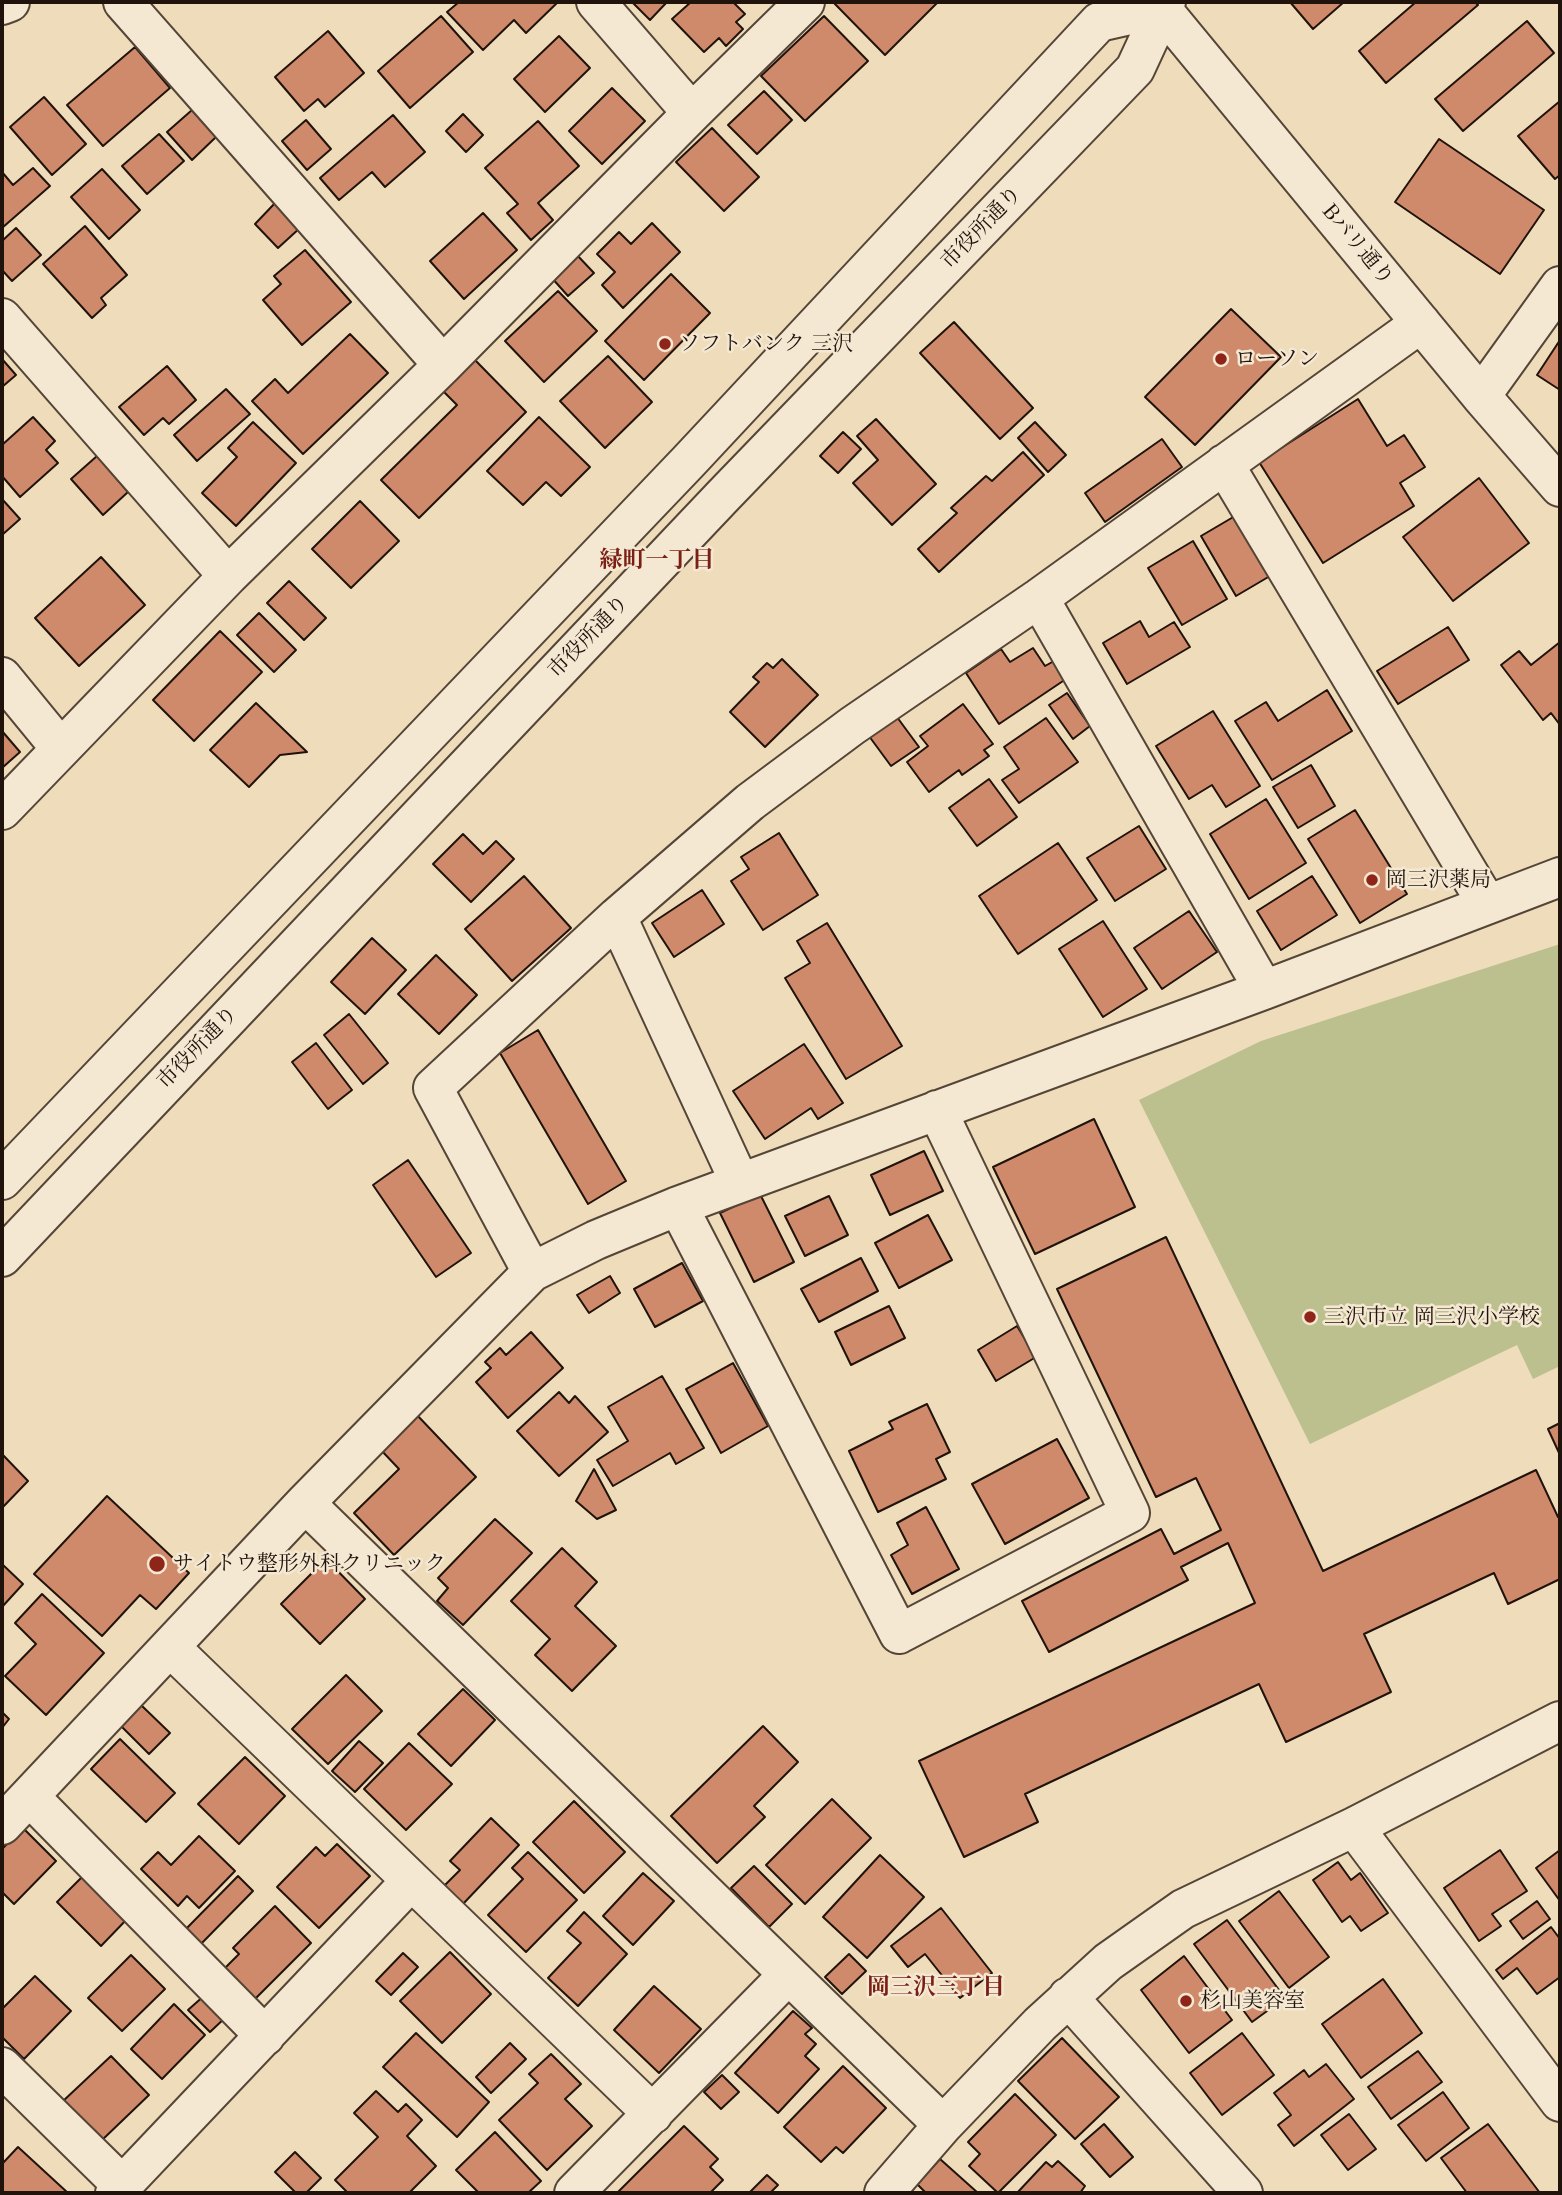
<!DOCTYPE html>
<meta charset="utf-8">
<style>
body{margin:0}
#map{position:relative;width:1562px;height:2195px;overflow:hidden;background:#eedcbb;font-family:"Old Standard TT",serif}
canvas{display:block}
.frame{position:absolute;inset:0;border:4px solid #20130b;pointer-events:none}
</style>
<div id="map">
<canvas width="1562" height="2195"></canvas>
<div class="frame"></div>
</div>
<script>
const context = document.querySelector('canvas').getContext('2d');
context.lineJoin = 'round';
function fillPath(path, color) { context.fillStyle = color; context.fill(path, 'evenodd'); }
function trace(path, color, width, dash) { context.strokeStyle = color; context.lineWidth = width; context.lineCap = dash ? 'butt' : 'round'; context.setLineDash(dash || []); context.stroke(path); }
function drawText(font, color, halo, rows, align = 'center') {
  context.font = font + ' "Old Standard TT","Noto Serif JP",serif'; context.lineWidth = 5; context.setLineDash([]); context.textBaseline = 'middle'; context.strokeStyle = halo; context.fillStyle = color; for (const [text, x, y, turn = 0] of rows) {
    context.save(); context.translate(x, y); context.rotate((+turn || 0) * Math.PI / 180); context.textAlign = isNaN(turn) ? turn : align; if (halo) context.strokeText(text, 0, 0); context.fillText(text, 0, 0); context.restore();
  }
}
const green = new Path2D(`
 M1560,944V1366L1533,1379L1517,1345L1310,1444L1139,1100L1261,1041Z`);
const building = new Path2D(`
 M459,2H558L526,33L514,20L483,50L447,12Z
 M632,2H667L650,20Z
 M691,2H733L745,14L736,22L743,29L726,46L719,38L704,52L672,19Z
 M833,2H938L885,55Z
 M1290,2H1344L1313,29Z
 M1416,2H1475L1478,5L1386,83L1359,51Z
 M441,16L473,52L410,108L378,71Z
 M824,16L868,61L805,121L761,76Z
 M1527,21L1554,53L1463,131L1435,99Z
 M328,31L364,73L325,107L318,99L304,111L275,77Z
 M559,36L590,68L545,112L514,79Z
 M135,47L170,88L103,146L67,105Z
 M612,88L645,121L602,164L569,131Z
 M764,91L792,120L757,154L728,125Z
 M44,97L86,144L52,175L10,127Z
 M1560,101V175L1555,179L1518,136Z
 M192,110L216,137L192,160L167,132Z
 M463,114L483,135L466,152L446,131Z
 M393,115L425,152L385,187L372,172L339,200L320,178Z
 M306,120L331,149L307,170L282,141Z
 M538,121L579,166L538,203L553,220L531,240L507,213L518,204L485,168Z
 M712,128L759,177L724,211L676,162Z
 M159,134L184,161L147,194L122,166Z
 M1439,139L1544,210L1500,274L1395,202Z
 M33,168L50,186L2,228V172L13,185Z
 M102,169L140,210L109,239L71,197Z
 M276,202L301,227L278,248L255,224Z
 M483,213L517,250L464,299L430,261Z
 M652,223L680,252L623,308L602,285L615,272L597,254L619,232L631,244Z
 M85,226L127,275L101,298L106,305L92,318L43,264Z
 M16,228L41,255L12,281L2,270V241Z
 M305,250L351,302L302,345L263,300L281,284L274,276Z
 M576,254L594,273L568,296L551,277Z
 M671,274L710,313L644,380L605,341Z
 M558,291L597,331L544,382L505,341Z
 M1231,309L1281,357L1195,445L1145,397Z
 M954,322L1033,408L1000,439L920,353Z
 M350,334L388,373L303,454L252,401L275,379L288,393Z
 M1560,340V390L1537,375Z
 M608,356L652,402L605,448L560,401Z
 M2,359L16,375L2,387Z
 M475,360L526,412L419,518L381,480L457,405L443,391Z
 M167,366L196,400L169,424L163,418L144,435L119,407Z
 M226,389L250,414L197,461L174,435Z
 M1358,399L1387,446L1404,435L1425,467L1400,483L1414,506L1323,563L1259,462Z
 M33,417L55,441L46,450L58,463L20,497L2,476V445Z
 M539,417L590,467L561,496L546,482L523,505L487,471Z
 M876,419L936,484L892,525L853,483L878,460L857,436Z
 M253,422L296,463L236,526L202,493L237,457L228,448Z
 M1035,422L1066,455L1048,472L1018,438Z
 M843,432L861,449L838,473L820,456Z
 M1162,439L1182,467L1105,522L1085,493Z
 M1023,452L1044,475L939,572L918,549L957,513L951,508L986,476L992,481Z
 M97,456L128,492L103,515L71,479Z
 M1479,478L1529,543L1453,601L1403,537Z
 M2,499L20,519L2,535Z
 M360,501L399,541L351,588L312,549Z
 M1235,516L1270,576L1236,596L1201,536Z
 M1193,541L1227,599L1182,625L1148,568Z
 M101,557L145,605L79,666L35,618Z
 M289,581L326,618L304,640L267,603Z
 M259,613L296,650L274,672L237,635Z
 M1140,621L1149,637L1174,622L1190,647L1127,684L1103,643Z
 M1448,627L1469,660L1398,704L1377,671Z
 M220,631L262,672L194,741L153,700Z
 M1560,642V725L1551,713L1543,720L1501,665L1519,651L1531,665Z
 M1033,648L1045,666L1054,661L1066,679L999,724L966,673L1001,649L1010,662Z
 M782,659L818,695L765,747L730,712L759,682L753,677L767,663L773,668Z
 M1327,690L1352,731L1272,780L1235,721L1266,702L1278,721Z
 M1067,693L1090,726L1073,739L1049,705Z
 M256,703L307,752L280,755L249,787L210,750Z
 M963,704L993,744L984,750L989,756L962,775L959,770L929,792L907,762L928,746L920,736Z
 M1213,711L1260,786L1226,807L1212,785L1189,799L1156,746Z
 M894,713L919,747L891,766L866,732Z
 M1046,718L1078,762L1019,803L1002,780L1019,769L1004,747Z
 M2,731L20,752L2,768Z
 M1311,765L1335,806L1298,828L1273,787Z
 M989,779L1017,817L977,846L949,808Z
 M1266,799L1306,863L1249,899L1210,834Z
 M1355,810L1407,894L1360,923L1308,839Z
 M1139,826L1166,869L1115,901L1087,858Z
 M779,833L818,895L763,930L731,881L749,869L741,857Z
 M463,834L483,854L496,841L514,859L471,902L433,864Z
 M1058,843L1097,900L1018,954L979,896Z
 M524,876L571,928L512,981L465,929Z
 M1312,876L1337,915L1281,950L1257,911Z
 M702,890L724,924L674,957L652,923Z
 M1189,911L1217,952L1162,989L1134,948Z
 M1103,921L1147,989L1103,1017L1059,949Z
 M827,923L902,1046L846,1079L785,978L810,963L797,941Z
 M372,938L406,970L365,1014L331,982Z
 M436,955L477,995L439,1034L398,994Z
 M349,1014L388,1063L363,1084L324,1035Z
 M538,1030L626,1181L588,1204L500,1053Z
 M316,1043L352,1090L328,1109L292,1062Z
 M804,1044L843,1103L818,1119L811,1108L765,1139L733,1091Z
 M1094,1119L1135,1207L1035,1254L993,1167Z
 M924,1151L943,1191L890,1215L871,1175Z
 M408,1160L471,1253L436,1277L373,1185Z
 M760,1194L794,1262L754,1282L720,1213Z
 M829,1196L848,1235L805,1256L785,1216Z
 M928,1215L952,1260L899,1288L875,1243Z
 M1166,1237L1323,1571L1536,1470L1558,1517L1560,1516V1579L1508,1604L1494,1573L1364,1634L1391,1692L1286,1742L1259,1684L1025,1794L1038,1822L964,1857L919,1761L1255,1603L1228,1543L1181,1567L1188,1580L1049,1652L1022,1601L1161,1529L1174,1554L1221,1530L1196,1478L1156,1497L1057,1289Z
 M861,1258L878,1291L819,1322L801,1289Z
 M682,1263L703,1301L655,1327L634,1289Z
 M610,1276L620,1293L589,1313L577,1295Z
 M889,1306L905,1338L851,1365L835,1332Z
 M1017,1326L1036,1357L996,1381L978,1350Z
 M531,1332L563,1368L508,1418L476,1382L491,1368L485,1362L500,1348L506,1355Z
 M733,1363L768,1426L721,1453L686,1389Z
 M662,1376L704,1448L676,1464L670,1453L613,1486L597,1460L628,1441L608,1407Z
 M559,1392L569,1403L575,1396L608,1432L559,1476L517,1431Z
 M927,1404L950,1452L936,1459L946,1479L878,1512L849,1451L893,1429L889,1422Z
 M416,1414L476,1477L394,1555L354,1513L399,1469L380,1449Z
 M1560,1423V1455L1548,1429Z
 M1057,1439L1089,1498L1005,1544L972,1484Z
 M2,1454L28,1481L2,1508Z
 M594,1469L616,1510L597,1519L576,1501Z
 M107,1496L189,1573L156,1609L140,1595L102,1636L34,1574Z
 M926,1507L959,1569L912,1594L891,1555L908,1545L897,1523Z
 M495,1519L532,1553L463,1625L437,1601L448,1588L438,1578Z
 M562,1548L597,1582L575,1606L616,1646L572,1691L535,1655L550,1639L511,1601Z
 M326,1559L365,1599L320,1644L281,1604Z
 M2,1564L23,1584L2,1607Z
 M42,1594L104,1653L46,1715L5,1676L36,1644L15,1623Z
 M346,1675L382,1711L328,1764L292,1729Z
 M463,1689L495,1720L451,1766L418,1734Z
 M141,1705L170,1733L149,1754L120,1725Z
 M2,1712L9,1719L2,1728Z
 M763,1726L798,1762L754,1806L765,1817L717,1863L671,1816Z
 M120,1739L175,1793L146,1822L91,1769Z
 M359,1741L383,1763L355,1792L332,1771Z
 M409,1743L452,1784L406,1830L364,1789Z
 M245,1757L285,1796L239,1844L198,1804Z
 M832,1799L871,1838L805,1904L766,1865Z
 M574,1801L625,1852L584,1893L533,1842Z
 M491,1818L519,1845L463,1904L444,1886L460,1870L450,1861Z
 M23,1828L56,1861L14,1904L2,1892V1849Z
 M199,1836L235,1871L199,1908L187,1896L178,1906L141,1869L158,1852L171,1865Z
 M337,1844L370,1876L319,1928L277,1887L316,1847L325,1856Z
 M1500,1850L1527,1891L1492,1914L1501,1926L1479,1941L1444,1888Z
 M1560,1850V1901L1536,1868Z
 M528,1852L577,1900L526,1952L488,1915L523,1879L512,1868Z
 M880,1855L924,1897L867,1958L823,1917Z
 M1338,1862L1351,1880L1360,1873L1388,1913L1361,1931L1350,1916L1342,1922L1313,1880Z
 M754,1866L792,1904L769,1927L731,1888Z
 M643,1873L674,1901L633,1945L603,1916Z
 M84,1875L128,1918L101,1946L57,1902Z
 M238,1876L253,1891L198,1947L183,1932Z
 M1279,1891L1329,1957L1289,1988L1239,1921Z
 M1537,1901L1550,1919L1523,1939L1510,1921Z
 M275,1906L311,1943L255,1999L224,1969L239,1954L233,1948Z
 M941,1908L992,1973L960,1998L925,1954L908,1967L891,1946Z
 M584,1912L627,1954L578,2006L548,1978L581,1943L567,1931Z
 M1227,1920L1285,1998L1252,2022L1194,1944Z
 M1551,1927L1560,1939V1977L1537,1994L1517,1968L1503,1979L1496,1970Z
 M450,1952L491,1994L442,2043L400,2001Z
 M403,1953L418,1967L391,1995L376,1981Z
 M849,1954L866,1971L842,1994L825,1977Z
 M131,1955L165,1989L122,2031L88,1998Z
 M1184,1956L1232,2020L1189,2053L1141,1990Z
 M35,1976L71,2011L24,2059L2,2037V2009Z
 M1383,1979L1422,2033L1361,2078L1322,2024Z
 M654,1986L701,2029L659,2073L614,2030Z
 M206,1994L227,2016L210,2032L188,2010Z
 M174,2004L205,2035L162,2079L131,2049Z
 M793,2011L812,2028L805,2034L816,2044L805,2056L819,2069L778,2113L735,2073Z
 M416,2033L489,2102L457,2137L383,2067Z
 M1242,2033L1274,2075L1222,2115L1190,2073Z
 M1062,2038L1119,2097L1075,2139L1018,2081Z
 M510,2043L526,2059L491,2093L476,2077Z
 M1418,2051L1442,2082L1391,2119L1368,2087Z
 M551,2054L581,2084L565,2099L592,2126L547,2170L499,2120L538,2083L529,2074Z
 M111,2056L149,2095L100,2142L62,2102Z
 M1326,2064L1354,2099L1294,2146L1278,2125L1291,2115L1274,2093L1304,2070L1309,2077Z
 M843,2066L886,2108L843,2153L836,2147L821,2162L784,2127Z
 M722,2075L739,2092L721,2109L704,2092Z
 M376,2091L398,2112L406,2104L422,2120L407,2136L436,2166L409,2193H348L335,2180L378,2137L354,2113Z
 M1443,2092L1469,2128L1426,2161L1398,2125Z
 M1015,2094L1056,2135L998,2193L969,2166L980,2154L968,2142Z
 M1349,2114L1376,2149L1348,2170L1321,2135Z
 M1104,2124L1133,2157L1110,2177L1081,2144Z
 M1488,2124L1540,2193H1467L1441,2158Z
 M684,2126L718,2159L710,2167L723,2180L710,2193H617Z
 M495,2132L541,2181L528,2193H479L456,2170Z
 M18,2147L68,2193H2V2164Z
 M295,2152L321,2178L306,2193H296L275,2172Z
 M940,2159L978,2193H926L917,2184Z
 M1058,2161L1085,2186L1080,2193H1017L1046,2162L1052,2167Z
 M767,2175L778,2185L770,2193H749Z`);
const minor = new Path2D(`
 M123,2L443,365
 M596,2L692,113
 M1156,2L1481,396L1560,487
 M2,5L10,2
 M2,318L228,576
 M1481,396L1560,286
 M1224,464L1487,904
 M1039,598L1264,990
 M2,677L61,749
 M2,810L228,576L443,365L692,113L805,2
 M617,917L740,1183
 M2,1180L689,461L1099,22L1161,8
 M678,1206L899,1634L1130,1513L937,1110
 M2,1257L723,496L1135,69L1166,2
 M532,1272L433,1088L617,917L750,802L852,726L1039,598L1421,323
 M305,1503L943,2125
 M171,1648L653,2114
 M30,1797L265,2036
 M2,1825L305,1503L532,1272L596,1240L678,1206L1264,990L1560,877
 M1354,1827L1560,2102
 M1068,1997L1243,2193
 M2,2067L122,2185
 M115,2193L410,1882
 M574,2193L788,1975
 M884,2193L943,2125L1040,2024L1108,1962L1183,1909L1354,1827L1560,1721`);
const markers = [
 [665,344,7,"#8f2418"],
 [1221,359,7,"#8f2418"],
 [1372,880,7,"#8f2418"],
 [1310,1317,7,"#8f2418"],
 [157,1564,9,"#8f2418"],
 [1186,2001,7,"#8f2418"]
];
const streetNames = [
 ["市役所通り",982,228,-46],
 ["Bバリ通り",1357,245,50],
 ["市役所通り",589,637,-46],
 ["市役所通り",198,1048,-46]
];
const poiNames = [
 ["ソフトバンク 三沢",679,344],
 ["ローソン",1235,359],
 ["岡三沢薬局",1386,880],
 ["三沢市立 岡三沢小学校",1324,1317],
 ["サイトウ整形外科クリニック",173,1564],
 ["杉山美容室",1200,2001]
];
const neighbourhoodNames = [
 ["緑町一丁目",657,561],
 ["岡三沢三丁目",936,1988]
];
fillPath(green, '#bbc08e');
fillPath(building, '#cf8a6c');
trace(building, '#20130b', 2);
trace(minor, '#544537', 42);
trace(minor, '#f4e8d3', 38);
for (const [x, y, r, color] of markers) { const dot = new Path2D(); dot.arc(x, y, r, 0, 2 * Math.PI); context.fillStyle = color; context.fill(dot); trace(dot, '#f4e8d3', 2.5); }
drawText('21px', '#20130b', '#f4e8d3', streetNames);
drawText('21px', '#20130b', '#f4e8d3', poiNames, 'left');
drawText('bold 23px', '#7a1f14', '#f4e8d3', neighbourhoodNames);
</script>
